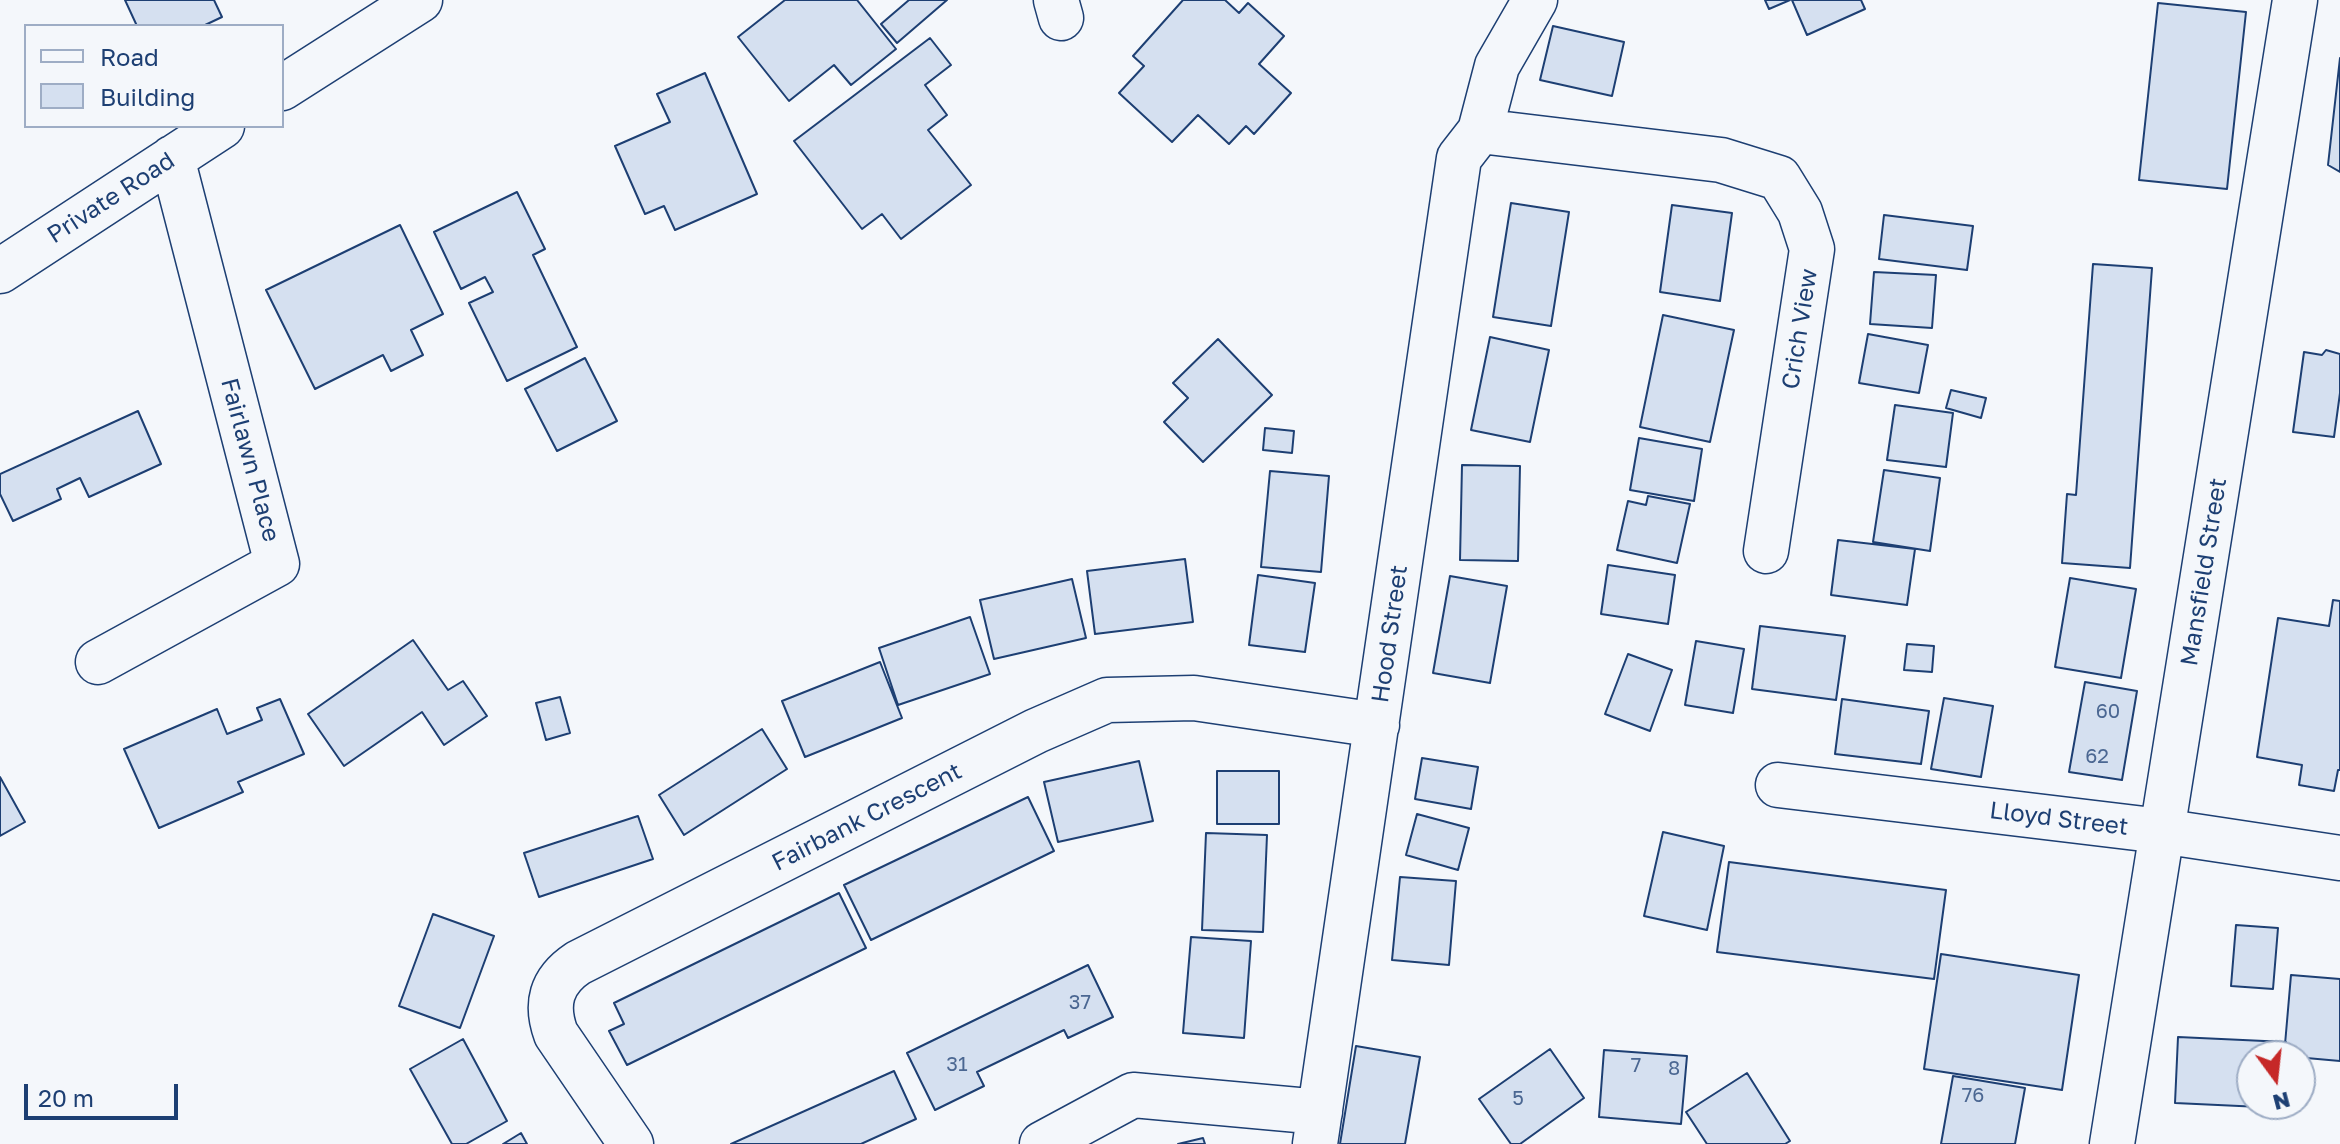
<!DOCTYPE html>
<style>
body{margin:0}
#map{position:relative;width:2340px;height:1144px;overflow:hidden;background:#f4f7fb;font-family:"Golos Text",sans-serif}
canvas{display:block}
.legend{position:absolute;left:24px;top:24px;width:260px;height:104px;box-sizing:border-box;background:#f4f7fb;border:2px solid #9eadc5;margin:0;padding:10px 14px;list-style:none;font-size:24px;color:#1d3f73}
.legend li{display:flex;align-items:center;gap:16px;height:40px}
.legend b{width:40px;border:2px solid #9eadc5}
.north{position:absolute;left:2236px;top:1040px;width:80px;height:80px;box-sizing:border-box;background:#f4f7fb;border:2px solid #9eadc5;border-radius:50%;rotate:165deg;font-size:22px;font-weight:700;line-height:32px;text-align:center;color:#1d3f73}
.north::after{content:'';display:block;margin:auto;width:28px;height:36px;background:#c62828;clip-path:polygon(50% 0,100% 100%,50% 72%,0 100%)}
.scale{position:absolute;left:24px;top:1084px;width:154px;height:36px;box-sizing:border-box;border:4px solid #1d3f73;border-top:0;padding-left:10px;font-size:24px;line-height:28px;white-space:nowrap;color:#1d3f73;-webkit-text-stroke:6px #f4f7fb;paint-order:stroke}
</style>
<div id="map">
<canvas width="2340" height="1144"></canvas>
<ul class="legend">
<li><b style="height:10px;background:#f4f7fb"></b>Road</li>
<li><b style="height:22px;background:#d5e0f0"></b>Building</li>
</ul>
<div class="north">N</div>
<div class="scale">20 m</div>
</div>
<script>
const context = document.querySelector('canvas').getContext('2d');
context.lineJoin = 'round';
function fillPath(path, color) { context.fillStyle = color; context.fill(path, 'evenodd'); }
function trace(path, color, width, dash) { context.strokeStyle = color; context.lineWidth = width; context.lineCap = dash ? 'butt' : 'round'; context.setLineDash(dash || []); context.stroke(path); }
function drawText(font, color, halo, rows, align = 'center') {
  context.font = font + ' "Golos Text",sans-serif'; context.lineWidth = 6; context.setLineDash([]); context.textBaseline = 'middle'; context.strokeStyle = halo; context.fillStyle = color; for (const [text, x, y, turn = 0] of rows) {
    context.save(); context.translate(x, y); context.rotate((+turn || 0) * Math.PI / 180); context.textAlign = isNaN(turn) ? turn : align; if (halo) context.strokeText(text, 0, 0); context.fillText(text, 0, 0); context.restore();
  }
}
const building = new Path2D(`
 M125,0H214L222,17L203,26H137Z
 M785,0H857L896,49L851,85L834,65L789,101L738,37Z
 M909,0H947L897,43L881,24Z
 M1183,0H1225L1239,13L1248,3L1284,36L1259,64L1291,93L1254,134L1246,126L1229,144L1198,115L1172,142L1119,93L1144,66L1133,56Z
 M1765,0H1790L1769,9Z
 M1792,0H1861L1865,9L1807,35Z
 M2158,3L2246,12L2227,189L2139,180Z
 M1553,26L1624,42L1612,96L1540,80Z
 M930,38L951,65L925,85L947,115L928,130L971,185L901,239L882,214L862,229L794,141Z
 M2340,58V172L2328,165Z
 M705,73L757,194L675,230L664,206L645,214L615,146L670,122L657,94Z
 M517,192L545,249L533,255L577,347L507,381L469,303L493,292L485,277L461,289L434,232Z
 M1511,203L1569,212L1551,326L1493,317Z
 M1672,205L1732,213L1720,301L1660,292Z
 M1884,215L1973,226L1967,270L1879,259Z
 M400,225L443,314L411,330L423,355L391,371L383,355L315,389L266,290Z
 M2093,264L2152,268L2130,568L2062,563L2067,494L2076,495Z
 M1874,272L1936,275L1932,328L1870,324Z
 M1663,315L1734,330L1710,442L1640,427Z
 M1868,334L1928,345L1919,393L1859,383Z
 M1490,337L1549,350L1530,442L1471,430Z
 M1218,339L1272,395L1203,462L1164,422L1188,398L1173,383Z
 M2326,350L2340,354V393L2334,437L2293,432L2304,352L2322,355Z
 M585,358L617,421L557,451L525,389Z
 M1951,390L1986,398L1981,418L1946,408Z
 M1895,405L1953,413L1946,467L1887,460Z
 M138,411L161,464L89,497L80,478L57,489L61,499L13,521L0,494V474Z
 M1265,428L1294,431L1292,453L1263,450Z
 M1639,438L1702,449L1694,501L1630,490Z
 M1462,465L1520,466L1518,561L1460,560Z
 M1884,470L1940,478L1930,551L1873,542Z
 M1270,471L1329,476L1321,572L1261,567Z
 M1648,496L1690,504L1677,563L1617,550L1628,501L1646,505Z
 M1838,540L1915,549L1907,605L1831,595Z
 M1185,559L1193,622L1095,634L1087,571Z
 M1608,565L1675,575L1668,624L1601,614Z
 M1258,575L1315,583L1305,652L1249,645Z
 M1450,576L1507,586L1490,683L1433,673Z
 M2070,578L2136,589L2121,678L2055,667Z
 M1072,579L1086,638L994,659L980,600Z
 M2333,600L2340,601V770H2338L2334,791L2299,785L2302,765L2257,757L2278,618L2329,626Z
 M970,617L990,674L898,705L879,648Z
 M1760,626L1845,636L1836,700L1752,689Z
 M413,640L448,690L463,681L487,716L444,745L422,712L344,766L308,714Z
 M1696,641L1744,649L1733,713L1685,705Z
 M1907,644L1934,646L1932,672L1904,670Z
 M1628,654L1672,670L1650,731L1605,714Z
 M880,662L902,718L805,757L782,701Z
 M2085,682L2137,691L2122,780L2069,772Z
 M560,697L570,733L546,740L536,703Z
 M1944,698L1993,706L1981,777L1931,769Z
 M280,699L304,754L238,782L243,792L159,828L124,749L217,709L227,734L262,720L257,708Z
 M1842,699L1929,711L1921,764L1835,754Z
 M762,729L787,769L684,835L659,795Z
 M1422,758L1478,767L1471,809L1415,799Z
 M1139,761L1153,821L1058,842L1044,782Z
 M1217,771H1279V824H1217Z
 M0,777L25,822L0,836Z
 M1028,797L1054,851L871,940L844,885Z
 M1417,814L1469,828L1458,870L1406,855Z
 M638,816L653,859L539,897L524,853Z
 M1663,832L1724,846L1707,930L1644,916Z
 M1206,833L1267,835L1263,932L1202,930Z
 M1729,862L1946,890L1934,979L1717,952Z
 M1400,877L1456,881L1449,965L1392,960Z
 M839,893L866,948L627,1065L609,1031L624,1024L614,1003Z
 M433,914L494,936L460,1028L399,1006Z
 M2236,925L2278,928L2273,989L2231,986Z
 M1191,937L1251,941L1244,1038L1183,1033Z
 M1941,954L2079,975L2062,1090L1924,1069Z
 M1088,965L1113,1017L1068,1038L1064,1030L977,1072L984,1086L935,1110L907,1053Z
 M2291,975L2340,979V1061L2284,1056Z
 M2178,1037L2286,1042L2284,1056H2252V1104H2282V1108L2175,1103Z
 M463,1039L507,1121L466,1144H452L410,1069Z
 M1356,1046L1420,1057L1405,1144H1340Z
 M1550,1049L1584,1098L1520,1144H1511L1479,1099Z
 M1604,1050L1687,1056L1681,1124L1599,1117Z
 M894,1071L916,1119L861,1144H731Z
 M1747,1073L1790,1141L1785,1144H1707L1686,1112Z
 M1953,1076L2025,1088L2015,1144H1941Z
 M521,1133L527,1144H503Z
 M1203,1138L1205,1144H1178Z`);
const minor = new Path2D(`
 M1056,0L1061,18
 M282,88L420,0
 M1480,131L1721,160L1779,178L1800,212L1812,249L1766,551
 M0,271L222,126
 M98,662L277,564L172,158
 M1778,785L2161,831L2340,858
 M631,1144L556,1034C545,1004 551,981 578,963L1036,731L1107,700L1194,698L1377,725
 M1042,1144L1133,1095L1320,1112
 M1315,1144L1459,158L1480,131L1497,66L1535,0
 M2112,1144L2295,0`);
const numberNames = [
 ["60",2108,712],
 ["62",2097,757],
 ["37",1080,1003],
 ["31",957,1065],
 ["7",1636,1066],
 ["8",1674,1069],
 ["76",1973,1096],
 ["5",1518,1099]
];
const streetNames = [
 ["Private Road",111,198,-33],
 ["Crich View",1800,329,-81],
 ["Fairlawn Place",250,460,75],
 ["Mansfield Street",2204,572,-81],
 ["Hood Street",1390,634,-82],
 ["Fairbank Crescent",867,817,-27],
 ["Lloyd Street",2059,819,7]
];
fillPath(building, '#d5e0f0');
trace(building, '#1d3f73', 2);
trace(minor, '#1d3f73', 47);
trace(minor, '#f4f7fb', 44);
drawText('20px', '#4b6792', null, numberNames);
drawText('24px', '#1d3f73', '#f4f7fb', streetNames);
</script>
